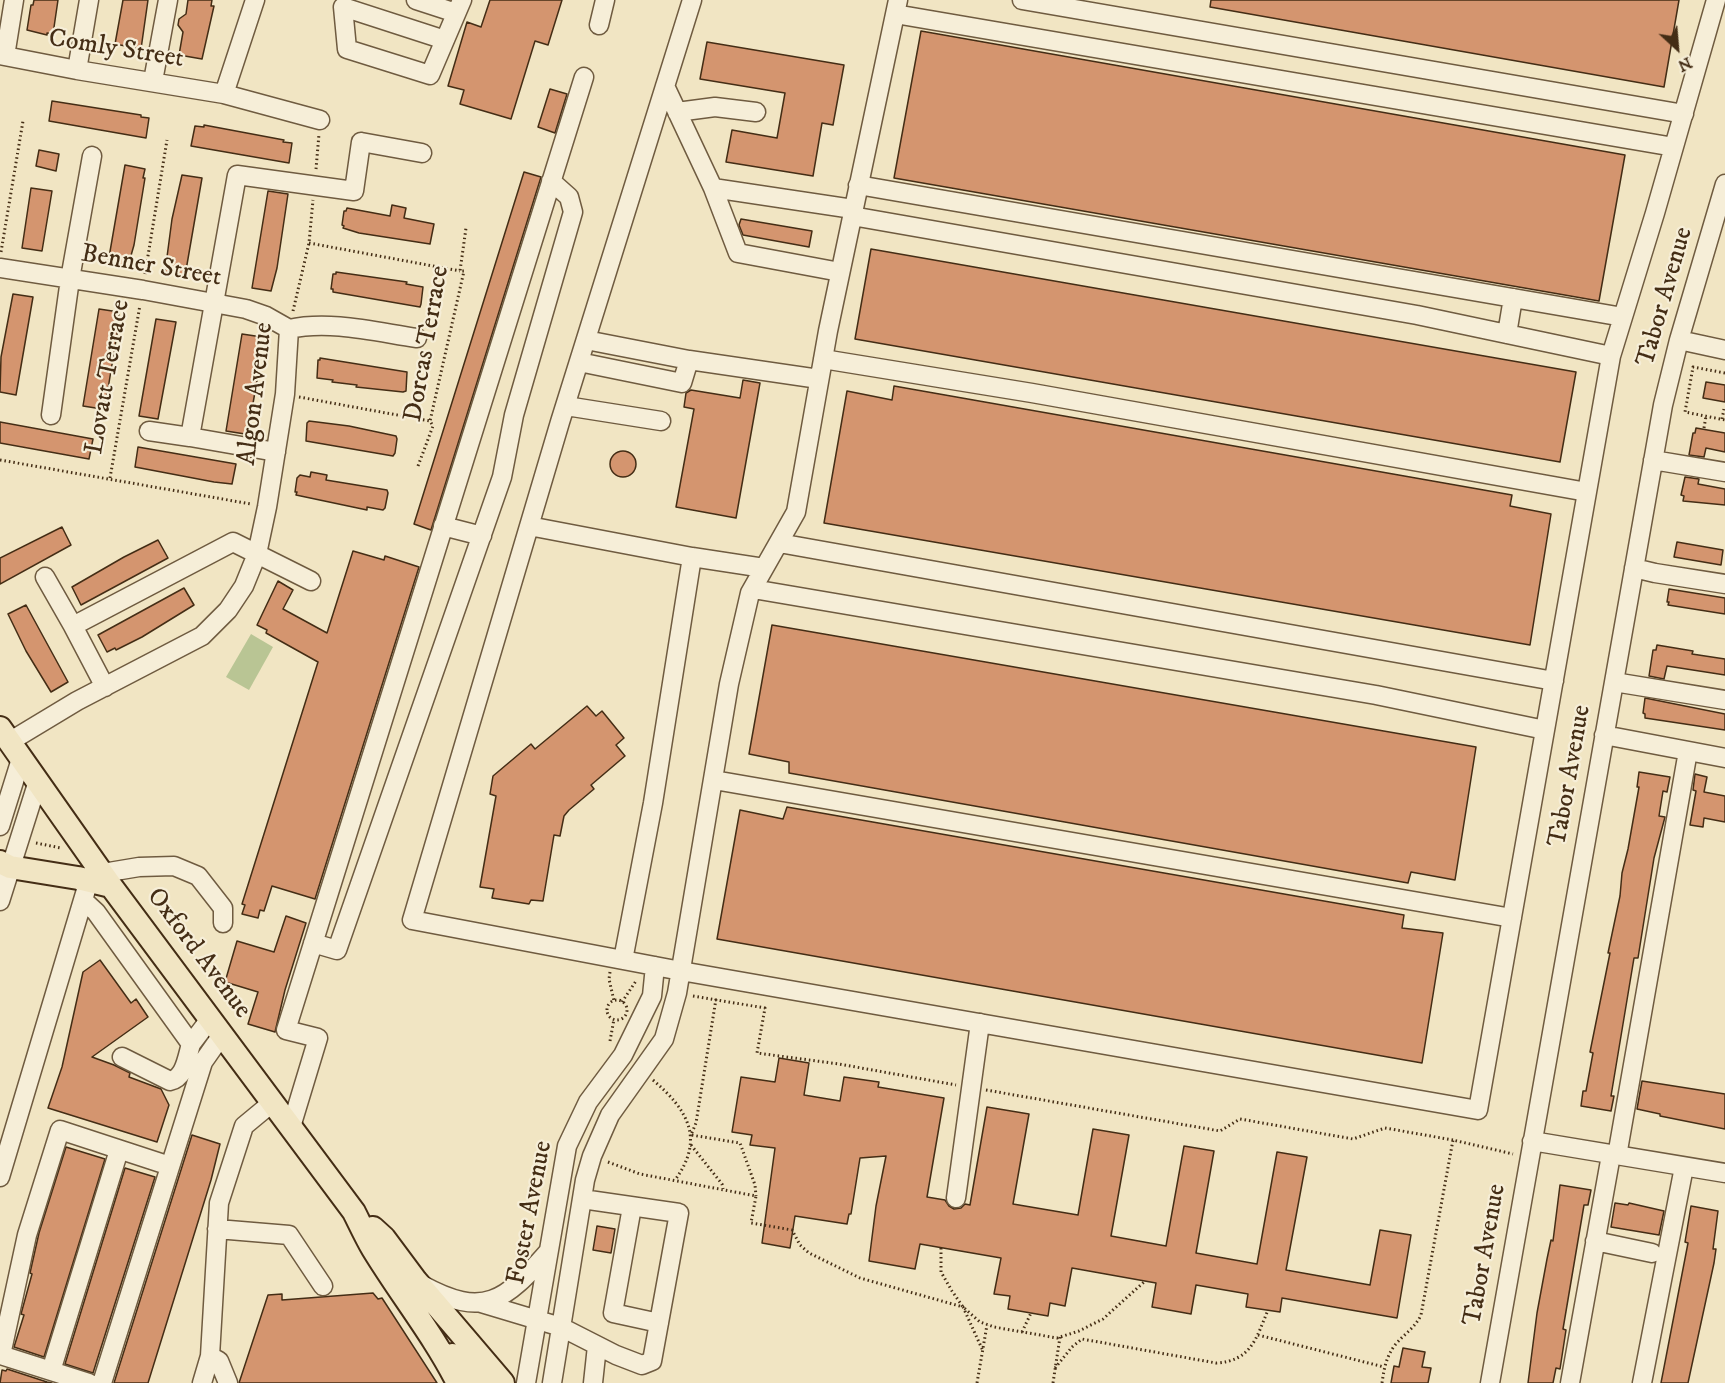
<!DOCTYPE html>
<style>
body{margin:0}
#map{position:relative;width:1725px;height:1383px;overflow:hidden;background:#f1e5c3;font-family:"IM FELL DW Pica",serif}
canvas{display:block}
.north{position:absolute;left:1647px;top:18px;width:60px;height:60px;-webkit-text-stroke:4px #f6eed8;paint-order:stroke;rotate:154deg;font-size:16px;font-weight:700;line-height:24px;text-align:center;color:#442d15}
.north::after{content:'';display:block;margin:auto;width:21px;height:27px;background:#442d15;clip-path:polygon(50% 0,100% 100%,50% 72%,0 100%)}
</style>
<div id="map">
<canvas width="1725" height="1383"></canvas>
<div class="north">N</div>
</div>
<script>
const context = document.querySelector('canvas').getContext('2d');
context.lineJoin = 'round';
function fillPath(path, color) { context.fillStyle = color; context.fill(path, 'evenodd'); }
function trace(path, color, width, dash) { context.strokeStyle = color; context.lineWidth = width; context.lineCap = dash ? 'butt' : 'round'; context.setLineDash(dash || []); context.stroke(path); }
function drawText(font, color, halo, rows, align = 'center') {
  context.font = font + ' "IM FELL DW Pica",serif'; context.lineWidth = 4.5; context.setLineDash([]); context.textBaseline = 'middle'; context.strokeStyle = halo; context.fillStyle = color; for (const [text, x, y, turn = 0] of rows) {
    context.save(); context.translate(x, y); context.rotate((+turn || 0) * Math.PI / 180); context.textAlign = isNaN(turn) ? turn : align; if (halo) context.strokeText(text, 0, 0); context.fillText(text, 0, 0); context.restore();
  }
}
const green = new Path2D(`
 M251,634L273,647L249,690L226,677Z`);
const building = new Path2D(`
 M34,0H58L53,34L47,33V35L27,30L31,5H33Z
 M123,0H148L141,49L115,44Z
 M188,0H212L211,6H214L202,59L179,55L183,32L178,25L179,19L186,14Z
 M490,0H562L548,45L535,41L511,119L460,104L464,90L448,86L467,22L481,27Z
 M1211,0H1679L1664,87L1210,7Z
 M921,31L1625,155L1599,301L894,178Z
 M707,42L844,65L833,125L822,123L813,176L726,162L732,130L777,138L785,93L700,79Z
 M550,89L567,94L555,133L538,127Z
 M52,101L141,115V117L149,118L146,138L49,121Z
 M204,125L284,140L283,142L292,143L289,163L191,146L195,126L204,127Z
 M39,150L59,154L56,171L36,166Z
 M125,165L145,169L143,178H145L134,245L128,266L108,263Z
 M524,172L541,177L431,530L414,524Z
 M182,175L202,178L185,276L165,272L172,219Z
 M31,188L52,191L42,251L22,248Z
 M268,191L288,194L277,268L271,291L252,288Z
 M392,205L406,208L404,218L434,224L430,244L359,233L343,228L344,226L342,225L344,211H346L347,208L390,216Z
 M741,219L812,231L809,247L743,235L739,225Z
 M871,249L1576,372L1560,462L855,339Z
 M336,272L407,282L406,284L423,287L421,304L420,307L333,292V289H331L333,274H336Z
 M13,294L33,297L16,395L0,392L1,357Z
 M99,309L119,312L118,321L119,322L106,401H104L102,409L83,406Z
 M156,319L176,322L158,419L139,416Z
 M242,334L262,337L258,375L249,426H247L245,434L226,431Z
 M320,358L407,372L406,391L403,392L356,387L357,385L332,382L333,380L317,378L318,360H320Z
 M743,380L760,383L736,518L676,507L694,409L684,407L686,393L691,390L740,398Z
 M1706,382L1725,385V402L1703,398Z
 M894,386L1512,495L1510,506L1551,514L1530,645L824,523L847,391L892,400Z
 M309,421L349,426L396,436L397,439L395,453L393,456L306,441L307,423Z
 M0,422L93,439L89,459L0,443Z
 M1696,428L1725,433V452L1706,448L1704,457L1689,455L1693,433H1695Z
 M138,447L236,464L232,484L214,482L135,467Z
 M610 464a13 13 0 1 1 26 0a13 13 0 1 1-26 0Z
 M311,472L327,475L326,480L387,490L388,493L385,508L383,510L367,507V510L296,495L297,492H295L297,478L300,475L310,477Z
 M1685,477L1699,479L1698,484L1725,489V505L1683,501L1684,496L1681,495Z
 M62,527L71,545L0,584V558Z
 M158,540L168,558L81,605L72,587L124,557Z
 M1677,542L1723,550L1721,565L1674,557Z
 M353,551L384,560L385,556L419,567L315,899L272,886L264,911L260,910L258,918L242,914L245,905L242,904L318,662L266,633L267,630L257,625L278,581L293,590L283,609L327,633Z
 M184,588L194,605L142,637L116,650L115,648L107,652L98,635Z
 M1669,589L1725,598V614L1668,605L1669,602H1667Z
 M26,605L68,682L51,692L26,651L8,614Z
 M772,625L1476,747L1455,880L1411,872L1408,883L789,773V762L749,754Z
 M1657,645L1693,651L1692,654L1725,659V675L1667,666L1664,679L1649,676L1653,650H1656Z
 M1645,698L1725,714V730L1645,718V714L1643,713Z
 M587,706L596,716L602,711L624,738L616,745L625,756L591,785L594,789L569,810L564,816L560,836L554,835L543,901L531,900L529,904L492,898L494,889L480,887L496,796L490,794L493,776L531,744L535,749Z
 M1639,772L1670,777L1667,792L1663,791L1659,816L1665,817L1654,858L1638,958H1634L1611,1096H1614L1611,1111L1581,1106L1583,1091H1586L1593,1053L1590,1052L1610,953H1608L1620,896L1622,873L1628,849L1639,787H1637Z
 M1695,774L1707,777L1704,792L1725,796V822L1704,818L1703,827L1690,825L1696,791L1693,790Z
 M787,807L1404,915L1402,928L1443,933L1422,1063L717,939L740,810L783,819Z
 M286,916L306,923L285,990L275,1032L248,1024L258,992L225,982L237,941L274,952Z
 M100,960L131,1003L136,999L148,1017L92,1057L114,1065L130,1073L129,1077L161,1089L169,1105L157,1142L48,1108L62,1067L83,972Z
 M779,1058L809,1063L804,1095L840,1101L844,1077L879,1082L878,1087L944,1098L927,1197L945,1200L949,1206L954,1209L961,1208L965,1204L970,1205L987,1107L1029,1114L1013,1204L1078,1215L1093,1129L1129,1135L1111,1236L1166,1246L1184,1146L1214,1151L1196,1253L1257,1264L1277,1152L1307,1157L1286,1270L1370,1285L1380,1230L1411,1235L1397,1318L1282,1298L1280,1312L1246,1307L1248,1294L1196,1285L1191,1314L1152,1307L1156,1283L1072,1268L1065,1306L1050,1303L1048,1316L1008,1309L1010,1296L994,1294L1001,1258L920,1244L915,1269L869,1261L876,1206L886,1156L860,1158L851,1214H849L847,1224L795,1216L790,1248L762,1243L775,1148L750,1145L752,1135L732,1132L741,1077L775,1082Z
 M1642,1081L1725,1094V1129L1660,1116V1114L1637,1109Z
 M192,1135L220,1144L211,1180L148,1383H114Z
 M66,1147L105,1159L44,1357L14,1347L24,1315L21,1314L32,1274L30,1273L39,1233Z
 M125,1168L155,1177L93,1373L65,1364Z
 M1560,1185L1591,1190L1588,1205H1584L1563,1329L1566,1330L1560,1369L1556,1368L1553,1383H1528L1537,1313L1547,1259L1551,1240L1553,1241Z
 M1615,1203L1628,1205L1629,1203L1664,1211L1659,1235L1611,1227Z
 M1691,1206L1718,1211L1713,1249H1716L1714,1263L1688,1383H1661L1688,1243L1685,1242Z
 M597,1226L615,1229L611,1253L593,1250Z
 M373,1293L378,1299L382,1298L437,1383H239L268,1295L282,1294V1300Z
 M1403,1348L1425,1352L1422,1367L1431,1368L1428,1383H1391L1394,1366L1399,1367Z
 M7,1369L47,1382L52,1383H0L2,1370L6,1371Z`);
const path = new Path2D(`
 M316,169L319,134
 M309,243L460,271
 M1,252L23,121
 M145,274L167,140
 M293,311L309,243L313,200
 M1725,373L1693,367L1685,412L1725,420
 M299,397L430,421
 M1722,419L1724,409
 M1704,428L1706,416
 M0,460L251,504
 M418,466L433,426L430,421L464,271H460L466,228
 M110,478L140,305
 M36,843L61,848
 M610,972L609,979L614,1001
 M693,996L765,1008L757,1053L839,1064L956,1085
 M716,999L696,1123L691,1135L740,1143L755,1185L756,1196
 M607 1010a10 10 0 1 1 20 0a10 10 0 1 1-20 0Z
 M622,1002L636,981
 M610,1041L614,1019
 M653,1080C688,1110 705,1139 675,1180
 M986,1090L1220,1131L1240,1119L1353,1139L1385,1128L1453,1140
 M691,1145L722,1184L723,1189
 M608,1162L640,1174L756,1196L751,1223L792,1230L800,1245L809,1253L860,1278L963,1307L983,1351
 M941,1248V1272L952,1291L963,1307L980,1322L994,1327L1057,1338L1079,1331L1103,1319L1145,1281
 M1022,1332L1031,1313
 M1258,1335L1384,1367
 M1055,1368L1072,1347L1082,1339L1216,1363C1251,1361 1256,1339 1268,1310
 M977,1383L987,1325
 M1053,1383L1060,1337
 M1382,1383C1384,1369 1386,1357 1395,1345C1404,1334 1415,1328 1421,1315L1453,1140L1513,1154`);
const minor = new Path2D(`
 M416,0L456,13
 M692,0L560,422L412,920L681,971L1478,1110L1611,356L1655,213L1716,0
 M1022,0L1684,114
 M895,14L1674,147
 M599,25L605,0
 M445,40L343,7L347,49L430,75L462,0
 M0,55L77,70L224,94L320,120
 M5,56L14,0
 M77,70L89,0
 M153,81L168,0
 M665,86L713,188L738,253L840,272
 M224,94L255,0
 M677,112L715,107L756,112
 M858,185L1623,317
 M713,188L853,209
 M852,216L1417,315L1611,356
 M0,268L143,290L246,309L266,316L289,329
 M289,329C330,320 376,332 417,338
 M1507,334L1513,298
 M586,340L689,360
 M1679,340L1725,350
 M823,359L1032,393L1587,492
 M579,362L682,383L689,360L819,379
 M566,406L661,421
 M51,415L70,279L92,156
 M149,431L190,437
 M276,452L190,437L237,175L354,191L361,142L422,153
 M1653,460L1725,472
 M443,526L482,536
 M529,526L692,557L764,568
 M779,543L1554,681
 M1634,568L1655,573L1725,584
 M45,577L73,626
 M753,589L1376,695L1545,730
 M1614,682L1725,700
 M105,687L73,626L233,542L311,581
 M1604,735L1725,758
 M9,742L77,701L202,636L228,610L244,586L257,554L267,507L285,394L289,329
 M714,780L1512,918
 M0,826L21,759
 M103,873L139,867L174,866L198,876L223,908V923
 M83,900L96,912L191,1044L210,1019
 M0,901L38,781
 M313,943L337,950L502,477L514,415L573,212L569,197L551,181
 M623,960L653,803L692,557
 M122,1057L170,1081C185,1078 187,1057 191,1044
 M291,1127L318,1038L286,1030L584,77
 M1532,1141L1725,1173
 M1617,1156L1688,751
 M0,1177L89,880
 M956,1198L980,1023
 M632,1207L613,1313L659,1323
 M217,1229L289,1235L323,1286
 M1595,1241L1652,1253
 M422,1285C484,1319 505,1301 548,1252
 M481,1303L561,1327L616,1355L642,1365L652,1361L679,1213L582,1199
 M210,1356L219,1361L228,1383
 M51,1371L119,1150
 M89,1383L1,1355L27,1235L60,1130L170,1166
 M102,1383L203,1062L222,1035
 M202,1383L210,1356L219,1203L244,1126L273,1102
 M526,1383L567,1146L588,1102L623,1055L652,996L655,966
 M552,1383L585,1180L592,1156L610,1115L664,1039L677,993L729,684L750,593L796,512L828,331L898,0
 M593,1383L597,1346
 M1490,1383L1663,405L1679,340L1725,184
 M1570,1383L1611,1155
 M1642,1383L1684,1167`);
const major = new Path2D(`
 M0,728L111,886L354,1212C360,1224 366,1237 373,1249C401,1295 433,1334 458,1383
 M0,862L10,867L78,878L111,886
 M373,1228L384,1238L416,1281L503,1383
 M452,1355L478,1383`);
const streetNames = [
 ["Comly Street",116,50,9],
 ["Benner Street",151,267,10],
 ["Tabor Avenue",1666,297,-74],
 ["Dorcas Terrace",428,344,-80],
 ["Lovatt Terrace",109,377,-80],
 ["Algon Avenue",257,394,-83],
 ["Tabor Avenue",1571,776,-80],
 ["Oxford Avenue",198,954,53],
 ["Foster Avenue",531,1213,-79],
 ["Tabor Avenue",1486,1255,-80]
];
fillPath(green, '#b9c594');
fillPath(building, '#d4956f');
trace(building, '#442d15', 1.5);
trace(minor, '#6f5b40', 21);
trace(major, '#442d15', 26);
trace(path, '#442d15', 3, [1.5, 3]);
trace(minor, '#f6eed8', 18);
trace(major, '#f1e5c3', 22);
drawText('26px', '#442d15', '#f6eed8', streetNames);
</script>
